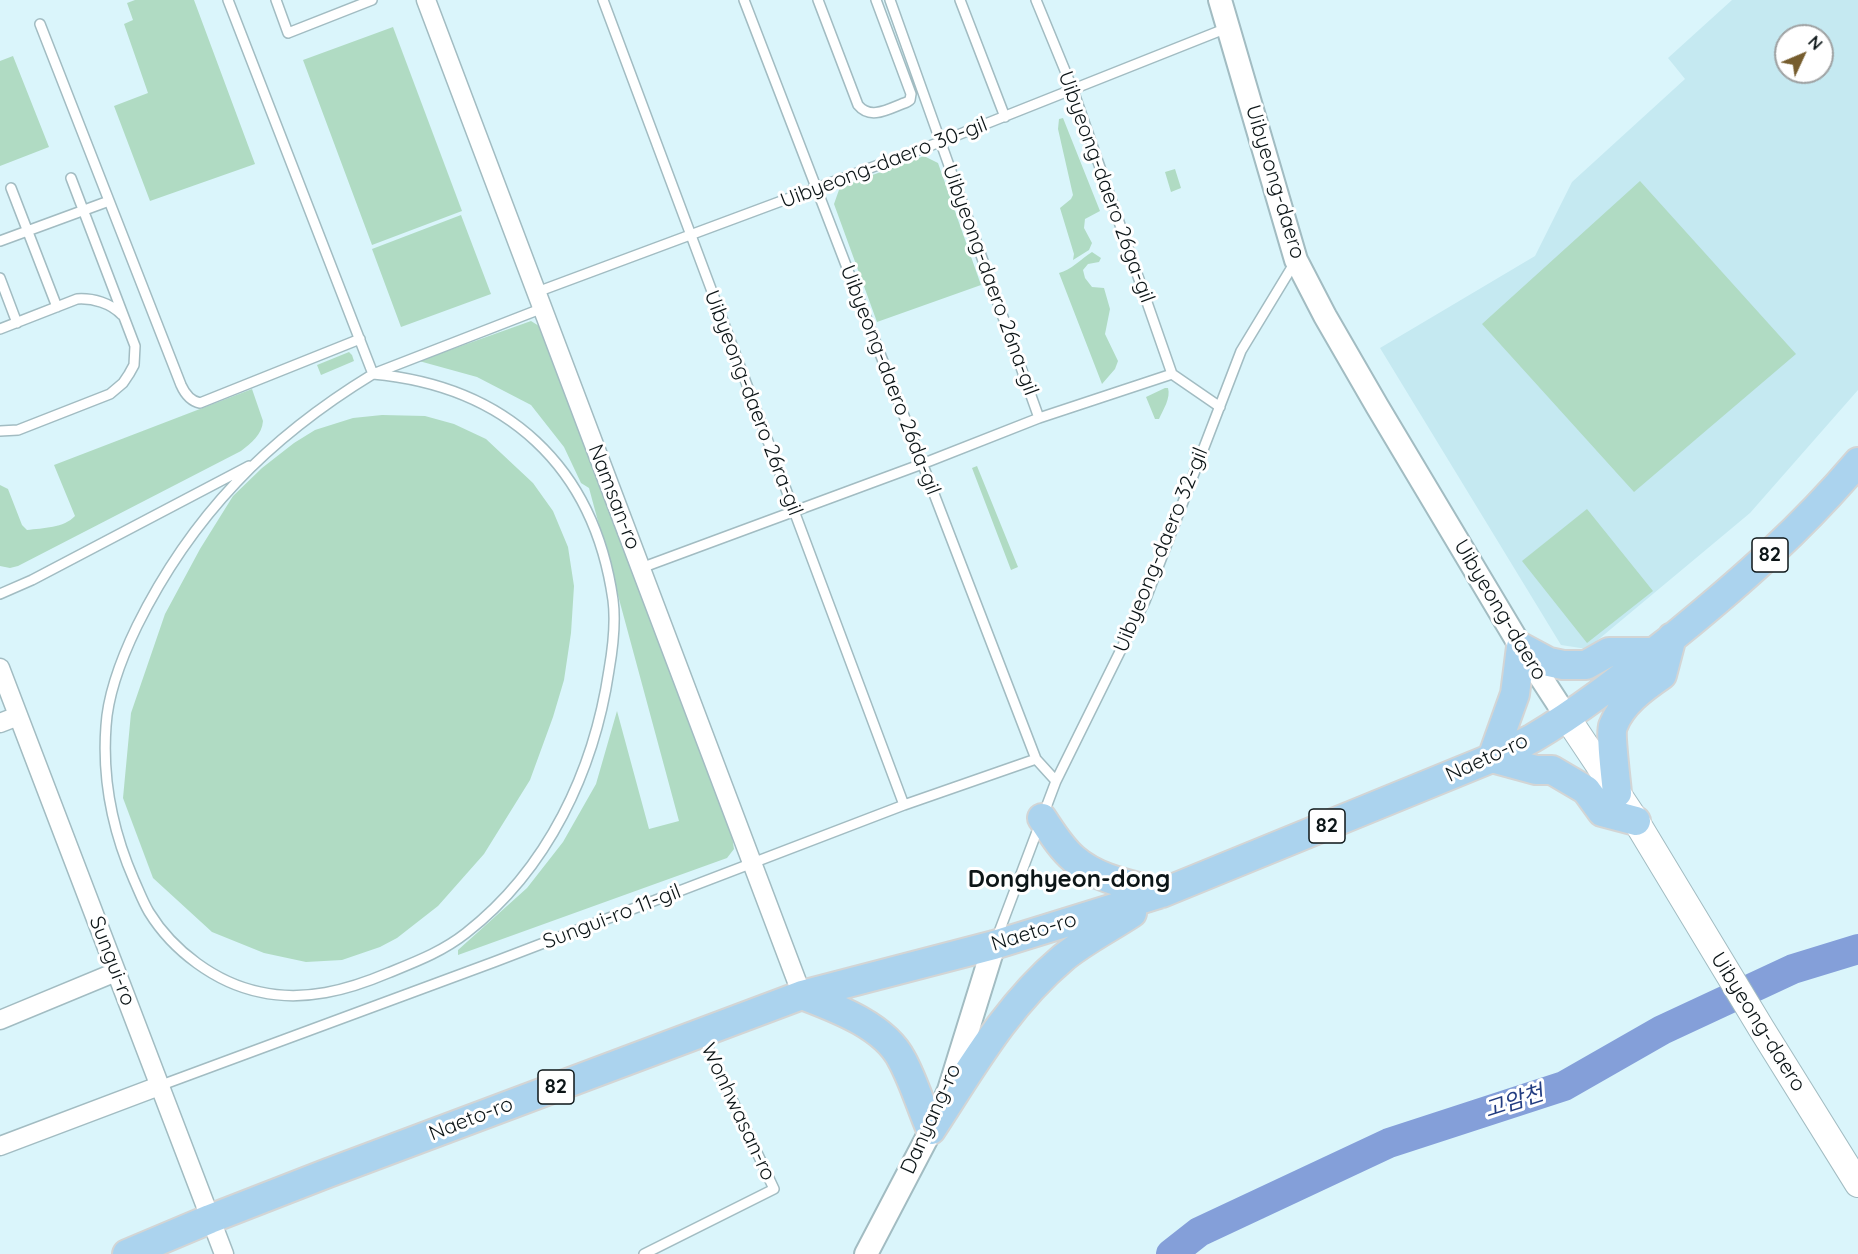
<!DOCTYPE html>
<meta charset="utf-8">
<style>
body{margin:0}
#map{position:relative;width:1858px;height:1254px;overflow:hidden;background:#daf5fb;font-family:Quicksand,sans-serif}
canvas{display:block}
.north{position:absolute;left:1774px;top:24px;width:60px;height:60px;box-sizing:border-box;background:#fff;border:2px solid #9ea1a2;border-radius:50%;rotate:46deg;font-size:16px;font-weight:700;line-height:24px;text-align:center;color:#0c1517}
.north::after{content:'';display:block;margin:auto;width:21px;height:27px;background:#765d2e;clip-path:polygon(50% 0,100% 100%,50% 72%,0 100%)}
</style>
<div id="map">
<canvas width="1858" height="1254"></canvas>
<div class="north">N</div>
</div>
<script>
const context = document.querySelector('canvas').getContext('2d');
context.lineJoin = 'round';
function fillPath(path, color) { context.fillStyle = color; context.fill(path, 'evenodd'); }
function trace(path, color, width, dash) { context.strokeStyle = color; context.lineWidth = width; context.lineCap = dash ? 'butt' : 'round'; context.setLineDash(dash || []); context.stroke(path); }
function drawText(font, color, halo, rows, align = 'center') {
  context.font = font + ' Quicksand,"Noto Sans KR",sans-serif'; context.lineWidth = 6; context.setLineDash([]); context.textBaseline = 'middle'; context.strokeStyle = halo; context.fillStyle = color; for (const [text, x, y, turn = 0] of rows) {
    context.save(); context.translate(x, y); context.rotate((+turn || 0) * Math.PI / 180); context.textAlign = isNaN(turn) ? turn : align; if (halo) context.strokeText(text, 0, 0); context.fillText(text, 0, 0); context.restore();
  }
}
const built = new Path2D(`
 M1732,0H1858V390L1750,513L1587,649L1561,645L1380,348L1535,256L1572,182L1685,79L1668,58ZM1786,36H1822V72H1786Z`);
const green = new Path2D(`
 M135,0H194L255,164L150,201L114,106L148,93L124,24L133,20L127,3Z
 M393,27L462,211L372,245L303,60Z
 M13,56L49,147L0,166V61Z
 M1063,118L1100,211L1085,219L1084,228L1092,243L1089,250L1073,260L1074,254L1060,208L1071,199L1073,195L1058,129L1059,119Z
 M924,156L938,163L981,285L877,322L834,204L840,187Z
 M1175,169L1181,188L1171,192L1165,172Z
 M1640,181L1796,354L1634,492L1482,324Z
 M461,215L491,294L401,327L372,249Z
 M1092,252L1101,258L1099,262L1088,264L1083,270L1085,278L1092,287L1104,288L1110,309L1105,334L1118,361L1115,369L1102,384L1059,273C1071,270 1081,259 1092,252Z
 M531,321L539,326L732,836L734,849L727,858L458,955V950L527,888L563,842L596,784L617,711L649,829L679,821L589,488L581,483L564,447L531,405L477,377L419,361Z
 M349,352L352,355L354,361L321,375L317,365Z
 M1165,388H1168C1171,398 1163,410 1159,419H1155L1146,397Z
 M252,389L263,421C262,435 251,443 241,451L18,566L10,568L0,566V485L8,489L22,525L27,530C43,528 64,528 75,516L54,465Z
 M382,415L425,416L454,424L486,439L533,483L553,511L568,547L574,586L571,633L564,680L553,717L530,780L484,854L438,906L397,938L380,947L342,960L306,962L264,953L212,932L153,878L123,798L131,713L165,614L200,549L233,496L262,468L294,443L315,430L353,418Z
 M977,466L1018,567L1011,570L972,468Z
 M1587,509L1653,591L1587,643L1522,561Z`);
const river = new Path2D(`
 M1171,1254L1199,1232L1389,1143L1564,1086L1662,1030L1793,969L1858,949`);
const service = new Path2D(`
 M228,0L373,374L543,308
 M276,0L288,33L372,0
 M603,0L904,805
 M744,0L1036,759
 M818,0L858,105C871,121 890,108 907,102L910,100L911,94L876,0
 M890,0L1039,418
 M960,0L1005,117
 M1036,0L1073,90L1172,374
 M40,24L181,385C185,394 190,401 200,403L360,339
 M11,188L57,307
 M0,241L109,201
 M0,278L17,323
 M537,292L940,142L1227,28
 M0,329L77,299C93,298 111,303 122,315
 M373,374C506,386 594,466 613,600C616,623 613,647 609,670C594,771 548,869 466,933C442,952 415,962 388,973C348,990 304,1002 260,992C216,983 173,951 149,912C143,902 139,891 134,880C113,832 102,780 106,726C108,692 122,657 137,626C192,515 268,438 373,374Z
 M0,431L18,430L110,394L123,383L129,374L134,365L135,346L71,178
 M641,568L922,464L1039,418L1172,374L1220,407
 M0,594L32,580L249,466
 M996,940L1056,781L1145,601L1241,351L1295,262
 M159,1086L494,962L904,805L1036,759L1056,781
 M644,1254L774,1189L702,1035`);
const minor = new Path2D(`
 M426,0L802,995
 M0,668L224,1254
 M0,723L18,716
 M0,1020L116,972
 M0,1146L159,1086`);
const tertiary = new Path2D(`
 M1220,0L1296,260L1325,316L1377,406L1521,647L1566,716
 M866,1254L931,1130L949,1090L994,945`);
const secondary = new Path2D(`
 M1566,716L1636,821L1761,1028L1858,1184`);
const primary = new Path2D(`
 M1492,758L1515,694L1521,647L1549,662L1563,665H1586L1609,652H1654
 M1492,758L1536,770H1552L1586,790L1602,812L1636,821
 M1617,793C1616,781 1610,734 1613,726C1621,704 1643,688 1662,675L1672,637
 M1042,818C1052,833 1061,848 1074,859C1098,880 1132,885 1162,893
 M802,995C836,1008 885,1026 902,1060C914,1082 921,1107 931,1130
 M931,1130C971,1069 1006,1006 1063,958C1082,942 1111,927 1132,913
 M127,1254L210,1219L328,1173L802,995L994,945L1162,893L1492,758C1506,751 1520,745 1533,738C1584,708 1631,670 1677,634C1743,580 1802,528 1858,462`);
const shields = [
 [1770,555,36],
 [1327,826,36],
 [556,1087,36]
];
const shieldNames = [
 ["82",1770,555],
 ["82",1327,826],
 ["82",556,1087]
];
const streetNames = [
 ["Uibyeong-daero 30-gil",884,163,-21],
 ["Uibyeong-daero",1275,182,73],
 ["Uibyeong-daero 26ga-gil",1106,187,70],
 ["Uibyeong-daero 26na-gil",990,280,70],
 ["Uibyeong-daero 26da-gil",890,380,69],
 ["Uibyeong-daero 26ra-gil",753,403,69],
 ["Namsan-ro",614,497,69],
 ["Uibyeong-daero 32-gil",1161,550,-68],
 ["Uibyeong-daero",1500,610,59],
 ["Naeto-ro",1487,758,-25],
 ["Sungui-ro 11-gil",612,917,-21],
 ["Naeto-ro",1034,932,-17],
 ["Sungui-ro",112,961,69],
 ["Uibyeong-daero",1758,1022,58],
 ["Wonhwasan-ro",738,1112,65],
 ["Naeto-ro",471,1119,-21],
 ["Danyang-ro",931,1119,-66]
];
const waterNames = [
 ["고암천",1514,1102,-18]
];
const quarterNames = [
 ["Donghyeon-dong",1069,880]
];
fillPath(built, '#c5e9f1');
fillPath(green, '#b0dbc3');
trace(river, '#849fd9', 30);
trace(service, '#a2bcc2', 12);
trace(minor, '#a2bcc2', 21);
trace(tertiary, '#a2bcc2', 26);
trace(secondary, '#a2bcc2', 28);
trace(primary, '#d3d5d5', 32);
trace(service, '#fff', 9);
trace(minor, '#fff', 18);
trace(tertiary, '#fff', 22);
trace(secondary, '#fff', 26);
trace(primary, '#abd3ee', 28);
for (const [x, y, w] of shields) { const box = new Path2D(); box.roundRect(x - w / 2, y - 17, w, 34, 4.5); context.fillStyle = '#fff'; context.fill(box); trace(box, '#0c1517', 1.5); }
drawText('bold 20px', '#0c1517', null, shieldNames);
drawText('21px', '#0c1517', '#fff', streetNames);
drawText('italic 22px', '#233d81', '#fff', waterNames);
drawText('bold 24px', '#0c1517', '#fff', quarterNames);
</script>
